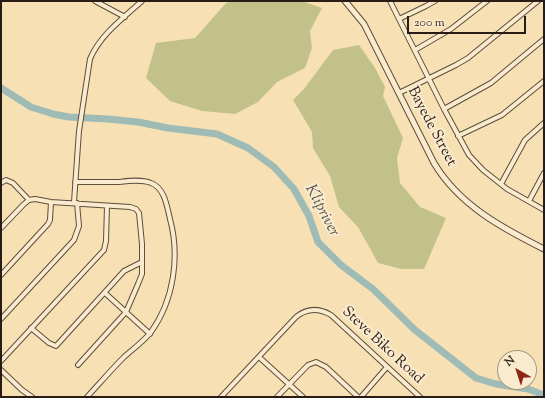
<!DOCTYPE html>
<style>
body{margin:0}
#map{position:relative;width:545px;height:398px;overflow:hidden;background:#f7e0b3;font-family:"Sorts Mill Goudy",serif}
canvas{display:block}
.frame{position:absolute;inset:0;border:2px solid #281c15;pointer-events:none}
.north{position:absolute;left:497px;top:350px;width:40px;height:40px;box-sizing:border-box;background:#faebce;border:1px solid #a69884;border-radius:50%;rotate:321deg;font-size:11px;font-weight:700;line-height:16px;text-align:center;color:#281c15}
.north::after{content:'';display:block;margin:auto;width:14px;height:18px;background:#8f2418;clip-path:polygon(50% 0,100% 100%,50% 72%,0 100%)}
.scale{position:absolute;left:407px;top:16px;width:119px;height:18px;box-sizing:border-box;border:2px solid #281c15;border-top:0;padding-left:5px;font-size:12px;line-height:14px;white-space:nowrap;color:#281c15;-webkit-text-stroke:3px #faebce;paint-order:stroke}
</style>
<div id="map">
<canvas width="545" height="398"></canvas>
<div class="frame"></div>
<div class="north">N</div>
<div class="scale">200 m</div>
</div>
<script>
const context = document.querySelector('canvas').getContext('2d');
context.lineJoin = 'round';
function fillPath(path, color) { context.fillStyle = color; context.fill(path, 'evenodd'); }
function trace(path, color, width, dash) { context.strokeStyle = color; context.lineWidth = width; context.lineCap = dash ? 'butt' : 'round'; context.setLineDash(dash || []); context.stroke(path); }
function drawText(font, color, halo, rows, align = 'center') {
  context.font = font + ' "Sorts Mill Goudy",serif'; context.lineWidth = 4; context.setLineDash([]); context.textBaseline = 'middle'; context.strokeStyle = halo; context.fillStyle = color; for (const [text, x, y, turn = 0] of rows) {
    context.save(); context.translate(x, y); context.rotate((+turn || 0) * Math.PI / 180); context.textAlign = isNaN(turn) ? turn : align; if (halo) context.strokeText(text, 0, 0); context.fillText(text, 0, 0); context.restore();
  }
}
const green = new Path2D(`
 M233,1H302L322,8L310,31L312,48L305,68L277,82L258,102L235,114L202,111L170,101L146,78L156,43L195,38L226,3Z
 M359,45L375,68L385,87L383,96L403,138L397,158L400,183L420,207L446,218L424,269H401L378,263L358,227L339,207L330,176L313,148L312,132L293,100L304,89L333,50Z`);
const river = new Path2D(`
 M1,88L31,107L53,114L69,117L108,119L138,122L168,128L217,134L248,148L274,167L294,189L309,216L318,242L341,265L373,289L415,330L476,378L496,384L528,389L544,395`);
const minor = new Path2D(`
 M95,1L125,17
 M390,1L444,109L469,155L483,170L507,189L544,210
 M399,19L426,6L435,1
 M415,50L451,29L487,1
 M399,93L456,65L468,58L538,1
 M444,109L491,83L544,39
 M458,136L502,115L544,81
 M75,182C89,182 104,182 118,182C128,181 141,179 151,183C165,188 167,207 170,219C180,256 174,300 151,332C144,341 133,349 124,357C111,370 99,384 87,397
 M1,183L6,180L13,183L29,200
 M501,184L525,140L544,123
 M529,201L544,173
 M74,202L79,131L90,59C100,35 123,18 142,1
 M1,228L24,204L29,200L35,199L51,202L130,207L136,209L139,213L142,244V274L138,284L126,312L78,365
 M1,275L48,224L50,220L51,202
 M105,293L150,334
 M1,319L74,240L79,226L77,203
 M31,328L49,343L56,346L124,271L142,262
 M259,357L303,397
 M1,361L104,250L106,241L107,206
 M1,370L22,390L32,397
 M221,397L296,317C307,308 319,308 331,315L420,397
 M277,397L308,365L316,362L326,367L358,397
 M361,397L387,367`);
const tertiary = new Path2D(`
 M345,1L364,24L434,163C459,205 502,228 544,249`);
const streetNames = [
 ["Bayede Street",431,127,62],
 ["Steve Biko Road",382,346,43]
];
const waterNames = [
 ["Klipriver",321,211,62]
];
fillPath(green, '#c2c189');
trace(river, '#9fbbb5', 7);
trace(minor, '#5c4d3c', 6);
trace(tertiary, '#5c4d3c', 7);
trace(minor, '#faebce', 4);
trace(tertiary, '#faebce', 5);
drawText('15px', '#281c15', '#faebce', streetNames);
drawText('italic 16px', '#52544d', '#faebce', waterNames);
</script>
